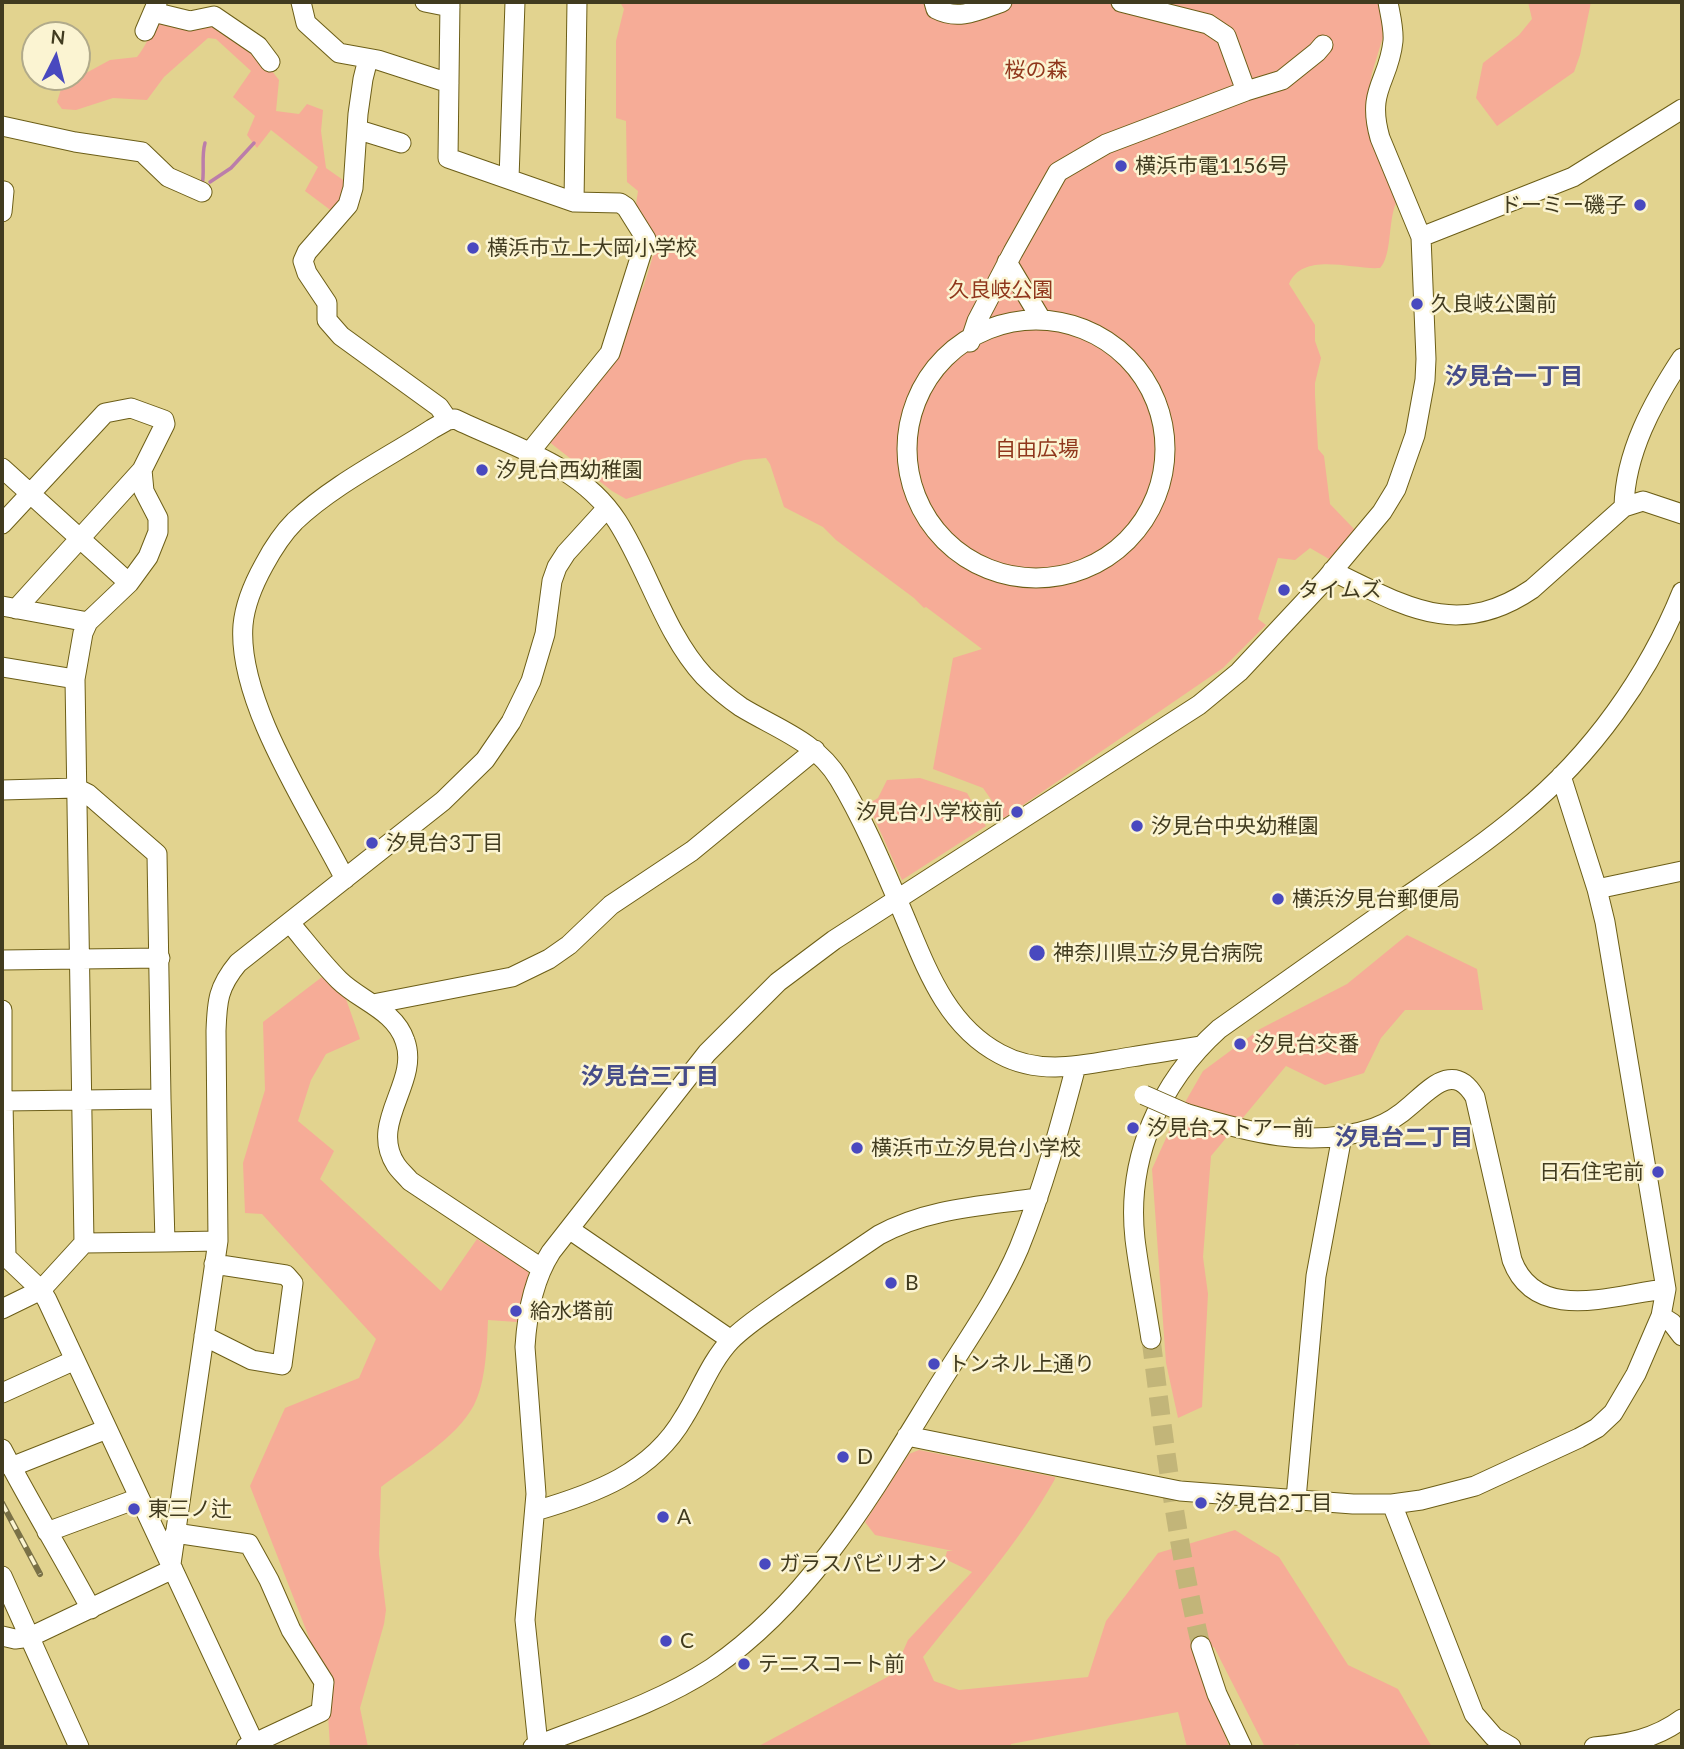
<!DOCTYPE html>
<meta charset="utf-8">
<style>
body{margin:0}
#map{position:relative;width:1684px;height:1749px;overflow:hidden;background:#e2d38f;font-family:Lato,sans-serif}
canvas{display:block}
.frame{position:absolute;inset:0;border:4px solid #413b1f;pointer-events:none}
.north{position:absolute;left:21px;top:21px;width:70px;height:70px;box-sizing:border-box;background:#fbf4d2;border:2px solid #b1aa8a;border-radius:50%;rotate:6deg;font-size:19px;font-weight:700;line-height:28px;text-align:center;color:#413b1f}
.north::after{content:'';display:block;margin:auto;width:24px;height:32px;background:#4949bf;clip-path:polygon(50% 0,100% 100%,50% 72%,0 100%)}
</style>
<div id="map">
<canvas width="1684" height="1749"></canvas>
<div class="frame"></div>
<div class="north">N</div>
</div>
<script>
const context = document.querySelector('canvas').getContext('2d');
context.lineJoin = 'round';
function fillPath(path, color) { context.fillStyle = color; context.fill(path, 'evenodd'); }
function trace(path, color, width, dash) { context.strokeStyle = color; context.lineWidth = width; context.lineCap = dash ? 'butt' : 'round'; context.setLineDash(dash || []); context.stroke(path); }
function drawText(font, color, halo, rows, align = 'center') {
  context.font = font + ' Lato,"Noto Sans JP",sans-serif'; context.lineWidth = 5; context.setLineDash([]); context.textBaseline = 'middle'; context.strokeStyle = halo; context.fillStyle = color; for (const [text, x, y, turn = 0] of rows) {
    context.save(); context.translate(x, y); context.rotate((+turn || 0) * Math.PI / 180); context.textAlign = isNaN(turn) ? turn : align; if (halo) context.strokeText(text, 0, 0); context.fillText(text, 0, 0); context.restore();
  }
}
const green = new Path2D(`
 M620,2H1380L1383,37L1372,73L1367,101L1368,117L1392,181L1391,190L1396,203C1388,221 1392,256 1380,268C1352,270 1303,251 1289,284L1315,325V341L1321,358L1315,383V395L1318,449L1324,456L1330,504L1355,530L1329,559L1310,548L1295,560L1278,558L1258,619L1266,625L1223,668L1004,818L983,788L933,769L953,658L982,649L926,607L924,608L914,598L836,540L823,527L784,507L770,464L766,458L744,460L626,499L612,491L548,441L622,333L644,285L657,243L636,204L638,191L627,182L626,121L616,118V41L624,9Z
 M1528,2H1591L1580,55L1574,72L1497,126L1476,98L1483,63L1519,35L1532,19Z
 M205,20L253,47L279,80L276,111L299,114L307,104L323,110L321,131L326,168L346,182L343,195L333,212L305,191L318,167L271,130L257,148L247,135L255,116L233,97L251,71L216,39L208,38L164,77L147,100L113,98L76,110L62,109L57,102L62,86L110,60L137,57C146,46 150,34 157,22Z
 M920,778L967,793L986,826L902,880L868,804L878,798L887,780Z
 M1407,935L1477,969L1483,1010H1405L1381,1038L1364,1073L1325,1085L1286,1066L1211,1156L1203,1257L1208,1294L1202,1407L1178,1418L1166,1363L1152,1169L1172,1125L1203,1071L1260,1029L1347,984Z
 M322,977L346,999L360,1039L326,1054L311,1080L298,1121L334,1151L320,1179L441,1291L477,1239L529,1271L517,1322L488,1320C487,1345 486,1382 474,1405C457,1438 410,1465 381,1487L379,1554L386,1610L384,1624L360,1708L368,1747H330L326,1681L250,1486L285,1408L359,1378L376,1339L262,1214L245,1213L243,1163L265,1090L263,1022Z
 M919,1450L1055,1477V1479C1019,1543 969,1599 923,1657L934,1681L959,1690L1088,1677L1106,1621L1158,1553L1235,1530L1279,1557L1348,1665L1398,1689L1432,1747H1302L1298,1744L1286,1747H1265L1214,1647L1198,1654L1229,1747H1187L1178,1712L1011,1744V1747H757L893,1674L908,1640L972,1572L945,1559L947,1551H953L875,1535L865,1522L909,1454Z`);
const stream = new Path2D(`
 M210,182L231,168L254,143
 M202,186C205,171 201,157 205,143`);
const minorTunnel = new Path2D(`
 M1151,1339C1164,1442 1177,1545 1201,1646`);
const minor = new Path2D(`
 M301,2L306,23L339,53L378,60L449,83
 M425,2L450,7
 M450,2L448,158L574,202L620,203L626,207L646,239L610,353L529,453
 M934,2L936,9C959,21 979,10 1002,2
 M1121,2L1208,24L1226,36L1246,91
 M153,12L190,21L214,16L258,46L270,62
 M145,31L157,3
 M368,59L363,79L358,114L353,188L348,205L307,252L303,261L307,273L327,303V320L341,336L439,407L448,420
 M2,126L75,142L142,152L168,177L202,192
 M359,130L401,143
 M509,179L515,2
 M574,202L577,2
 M2,212L4,191
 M1421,237L1573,177L1682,109
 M1007,262L1041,319
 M907 449a129 129 0 1 1 258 0a129 129 0 1 1-258 0Z
 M970,342L977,321L1013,252L1058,172L1106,144L1246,91L1282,80L1317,52L1323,45
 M2,468L129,583
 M1624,507C1625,453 1653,402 1682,358
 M2,524L105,413L131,408L164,420L165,424L142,470L16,609
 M1332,571C1405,606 1457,640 1532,589L1624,507L1643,501L1682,514
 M2,606L88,622
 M2,667L75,679
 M2,790L76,788L88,794L157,854L161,1099
 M345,879C310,810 237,702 243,625C245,603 254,583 264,565C272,550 283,533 295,521C333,485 387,458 432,429L448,420L455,419C513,447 581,465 617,521C648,569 665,634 704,676C715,687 728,698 741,707C777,729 816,741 839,779C863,819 882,864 900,906C924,961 943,1024 1000,1054C1042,1077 1087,1064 1131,1057C1154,1053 1177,1050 1200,1046
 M1597,889L1682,871
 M290,923C306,942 322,963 339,980C360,1001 395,1010 405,1041C420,1083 368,1122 396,1165C400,1171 406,1176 410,1181L541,1268
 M2,960L160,958
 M373,1004L512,977L549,959L569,945L611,905L692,851L815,750
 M2,1010V1101
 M1185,1113C1247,1132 1310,1150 1374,1128C1388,1123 1400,1115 1411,1105C1430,1089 1454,1061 1475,1097L1512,1260C1536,1325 1615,1294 1666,1289
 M569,1229L731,1340
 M165,1242L218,1241
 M2,1253L41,1290L47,1300L256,1747
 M6,1257L3,1101L161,1099L165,1242L84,1243
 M2,1309L41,1290L84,1243L75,679L83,633L88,622L129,583L148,557L158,532V518L144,491L142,470
 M1661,1316L1672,1323L1682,1336
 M204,1336L252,1360L282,1365L293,1283L286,1275L214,1264
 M1151,1339C1146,1306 1139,1272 1135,1239C1126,1158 1160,1082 1219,1029C1278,987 1338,945 1397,903C1439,874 1482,846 1521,813C1592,755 1648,676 1682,592
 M2,1393L75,1360
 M907,1436L1180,1491L1353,1504H1392L1421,1500L1475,1486L1579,1438L1597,1428L1613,1413L1636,1374L1661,1316L1666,1289L1605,922L1597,889L1561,776
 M2,1449C30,1503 62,1555 91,1609
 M11,1467L107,1429
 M1296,1499L1316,1276L1342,1136
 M1392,1504L1474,1714L1494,1737L1511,1747
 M535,1511C594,1494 652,1473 684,1417C700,1392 710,1362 731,1340C747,1324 768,1311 786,1298C817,1277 848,1256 879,1235C928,1208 983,1206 1038,1198
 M47,1532L139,1498
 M175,1533L249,1544L269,1580L291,1630L324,1682L321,1712L246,1747
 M171,1564L218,1241L216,1031C217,1001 218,987 238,963L443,801L485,760L511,722L531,681L545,634L552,581L557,567L566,553L607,508
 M2,1576L79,1747
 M2,1636L15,1639L30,1637L173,1569
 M1201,1646L1217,1694L1242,1747
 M538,1745L525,1620L536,1494L525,1347C527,1314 533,1280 551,1252L707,1053L778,982L834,940L1199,705L1239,672L1325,580L1382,512L1396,489L1415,435L1425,380L1426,359L1421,237L1380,138C1366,89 1389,82 1393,41C1394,28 1390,14 1388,2
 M533,1747C594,1723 657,1704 712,1668C814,1598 875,1488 939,1385C967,1340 998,1297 1019,1248C1043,1189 1060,1127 1076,1066
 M1594,1747C1627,1744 1655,1739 1682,1719`);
const rail = new Path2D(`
 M2,1503L40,1574`);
const minorBridge = new Path2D(`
 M1144,1095L1185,1113`);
const markers = [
 [1121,166,7,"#4949bf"],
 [1640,205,7,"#4949bf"],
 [473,248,7,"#4949bf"],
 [1417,304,7,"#4949bf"],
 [482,470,7,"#4949bf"],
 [1284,590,7,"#4949bf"],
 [1017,812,7,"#4949bf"],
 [1137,826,7,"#4949bf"],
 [372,843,7,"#4949bf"],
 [1278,899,7,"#4949bf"],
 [1037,953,9,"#4949bf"],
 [1240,1044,7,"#4949bf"],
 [1133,1128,7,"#4949bf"],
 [857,1148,7,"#4949bf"],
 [1658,1172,7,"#4949bf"],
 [891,1283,7,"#4949bf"],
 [516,1311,7,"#4949bf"],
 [934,1364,7,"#4949bf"],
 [843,1457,7,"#4949bf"],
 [1201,1503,7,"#4949bf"],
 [134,1509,7,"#4949bf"],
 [663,1517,7,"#4949bf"],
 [765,1564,7,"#4949bf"],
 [666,1641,7,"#4949bf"],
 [744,1664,7,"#4949bf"]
];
const parkNames = [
 ["桜の森",1036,70],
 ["久良岐公園",1001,290],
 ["自由広場",1037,449]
];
const poiNames = [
 ["横浜市電1156号",1135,166],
 ["ドーミー磯子",1626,205,"right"],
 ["横浜市立上大岡小学校",487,248],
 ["久良岐公園前",1431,304],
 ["汐見台西幼稚園",496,470],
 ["タイムズ",1298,590],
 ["汐見台小学校前",1003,812,"right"],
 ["汐見台中央幼稚園",1151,826],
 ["汐見台3丁目",386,843],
 ["横浜汐見台郵便局",1292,899],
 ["神奈川県立汐見台病院",1053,953],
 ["汐見台交番",1254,1044],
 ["汐見台ストアー前",1147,1128],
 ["横浜市立汐見台小学校",871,1148],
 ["日石住宅前",1644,1172,"right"],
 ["B",905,1283],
 ["給水塔前",530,1311],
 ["トンネル上通り",948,1364],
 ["D",857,1457],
 ["汐見台2丁目",1215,1503],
 ["東三ノ辻",148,1509],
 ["A",677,1517],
 ["ガラスパビリオン",779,1564],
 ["C",680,1641],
 ["テニスコート前",758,1664]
];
const neighbourhoodNames = [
 ["汐見台一丁目",1514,377],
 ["汐見台三丁目",650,1077],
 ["汐見台二丁目",1404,1138]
];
fillPath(green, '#f6ac97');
trace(stream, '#bb7daa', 3.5);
trace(minorTunnel, '#c2b579', 19, [19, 10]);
trace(minor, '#6c5e17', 21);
trace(minor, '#fff', 19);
trace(rail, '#7a7147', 6);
trace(rail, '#fbf4d2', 3.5, [10]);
trace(minorBridge, '#6c5e17', 21, []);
trace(minorBridge, '#fff', 19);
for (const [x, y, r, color] of markers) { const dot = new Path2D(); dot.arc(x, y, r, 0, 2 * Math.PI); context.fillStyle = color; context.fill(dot); trace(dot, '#fbf4d2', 2.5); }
drawText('21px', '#90371c', '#fbf4d2', parkNames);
drawText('21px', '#413b1f', '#fbf4d2', poiNames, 'left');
drawText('bold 23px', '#464c89', '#fbf4d2', neighbourhoodNames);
</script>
